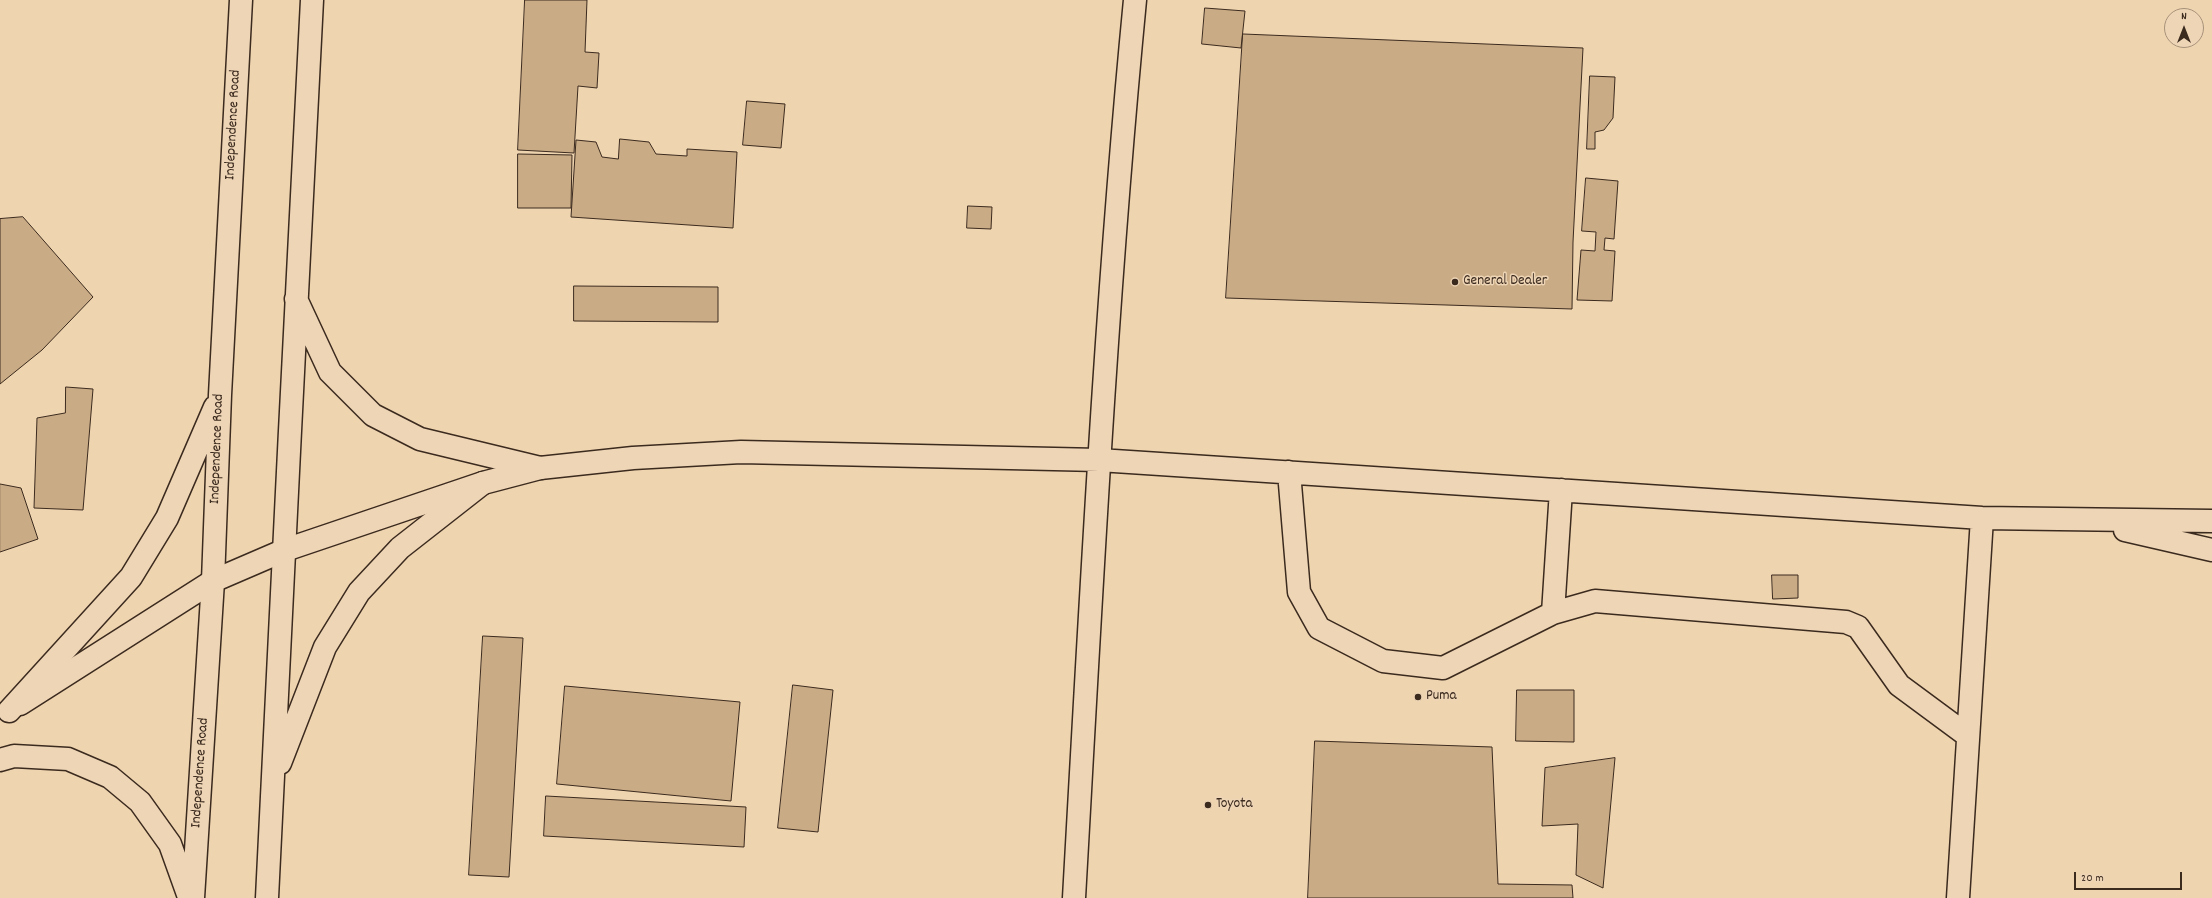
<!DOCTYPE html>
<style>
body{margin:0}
#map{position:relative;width:2212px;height:898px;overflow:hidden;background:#efd4b0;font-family:Dekko,sans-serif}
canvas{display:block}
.north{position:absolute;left:2164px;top:8px;width:40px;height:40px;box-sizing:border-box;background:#eed5b6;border:1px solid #a69179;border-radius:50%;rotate:0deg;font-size:11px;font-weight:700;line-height:16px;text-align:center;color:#3b2a1e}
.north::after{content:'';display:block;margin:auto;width:14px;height:18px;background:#3b2a1e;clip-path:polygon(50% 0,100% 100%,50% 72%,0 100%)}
.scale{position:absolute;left:2074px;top:872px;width:108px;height:18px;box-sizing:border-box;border:2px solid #3b2a1e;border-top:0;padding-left:5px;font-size:12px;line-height:14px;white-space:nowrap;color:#3b2a1e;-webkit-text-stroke:3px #eed5b6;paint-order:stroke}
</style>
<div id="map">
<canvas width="2212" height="898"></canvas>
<div class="north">N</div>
<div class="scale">20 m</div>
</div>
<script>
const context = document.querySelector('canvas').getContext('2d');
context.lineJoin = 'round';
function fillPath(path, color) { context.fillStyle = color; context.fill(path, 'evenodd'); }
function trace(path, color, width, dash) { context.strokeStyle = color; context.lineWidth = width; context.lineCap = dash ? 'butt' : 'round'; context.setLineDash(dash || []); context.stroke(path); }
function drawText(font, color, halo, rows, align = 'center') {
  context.font = font + ' Dekko,sans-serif'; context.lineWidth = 3; context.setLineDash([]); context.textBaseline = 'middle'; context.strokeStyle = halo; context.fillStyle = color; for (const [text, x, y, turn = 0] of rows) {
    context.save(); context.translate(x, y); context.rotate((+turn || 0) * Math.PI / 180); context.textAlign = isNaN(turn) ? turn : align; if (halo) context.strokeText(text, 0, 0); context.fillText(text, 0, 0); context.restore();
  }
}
const building = new Path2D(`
 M525,0H587L585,52L599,53L597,88L578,86L574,153L518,150Z
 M1205,8L1245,11L1241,48L1202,44Z
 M1243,34L1583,48L1573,242L1572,309L1226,298Z
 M1590,76L1615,77L1613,118L1604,130L1595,132V149H1587Z
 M747,101L785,104L781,148L743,145Z
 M620,139L649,142L656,154L687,156V149L737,152L733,228L571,217L576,140L596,142L602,157L618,159Z
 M518,154L572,155L571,208H518Z
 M1586,178L1618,181L1614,239L1605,238L1604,250L1615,251L1612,301L1577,300L1581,250L1595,251L1596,232L1582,231Z
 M968,206L992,207L991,229L967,228Z
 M23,217L93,297L42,350L0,384V219Z
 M574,286L718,287V322L574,321Z
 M66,387L93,389L83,510L34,508L37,418L65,413Z
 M0,484L21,488L38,539L0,552Z
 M1772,575H1798V598L1773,599Z
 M483,636L523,638L509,877L469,875Z
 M793,685L833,690L818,832L778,828Z
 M565,686L740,702L731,801L557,784Z
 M1517,690H1574V742L1516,741Z
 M1315,741L1492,747L1498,884L1572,885L1573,898H1308Z
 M1615,758L1603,888L1576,875L1578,824L1542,826L1545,768Z
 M546,796L746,807L744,847L544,836Z`);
const minor = new Path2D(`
 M1289,472L1299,592L1319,628L1383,661L1443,668L1553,613L1595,601L1846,622L1858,627L1899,685L1968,736
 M2125,530L2212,550
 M1553,613L1561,490
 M20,704L213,581L285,550L483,483L540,468L633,458L741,452L1099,460L1982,518L2212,521
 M1074,898C1091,598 1106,299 1135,0
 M1958,898L1982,518`);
const major = new Path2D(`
 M296,299L330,372L373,415L420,439L540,468
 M9,711L131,577L167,518L215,407
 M0,760L14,756L68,759L110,777L140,802L170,844L189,897
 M280,763L325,647L359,592L400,548L483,483
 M193,898L213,581L220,395L241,0
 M267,898C283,599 295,299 312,0`);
const markers = [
 [1455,282,4,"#3b2a1e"],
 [1418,697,4,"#3b2a1e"],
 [1208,805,4,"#3b2a1e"]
];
const streetNames = [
 ["Independence Road",234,125,-87],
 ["Independence Road",218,449,-88],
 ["Independence Road",201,773,-86]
];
const poiNames = [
 ["General Dealer",1463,282],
 ["Puma",1426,697],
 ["Toyota",1216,805]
];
fillPath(building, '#c9ab85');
trace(building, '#3b2a1e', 1);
trace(minor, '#3b2a1e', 25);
trace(major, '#3b2a1e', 25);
trace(minor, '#eed5b6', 22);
trace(major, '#eed5b6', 22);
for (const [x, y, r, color] of markers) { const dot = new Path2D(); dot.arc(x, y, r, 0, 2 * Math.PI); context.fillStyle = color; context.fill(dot); trace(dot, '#eed5b6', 1.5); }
drawText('15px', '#3b2a1e', '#eed5b6', streetNames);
drawText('15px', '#3b2a1e', '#eed5b6', poiNames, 'left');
</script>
